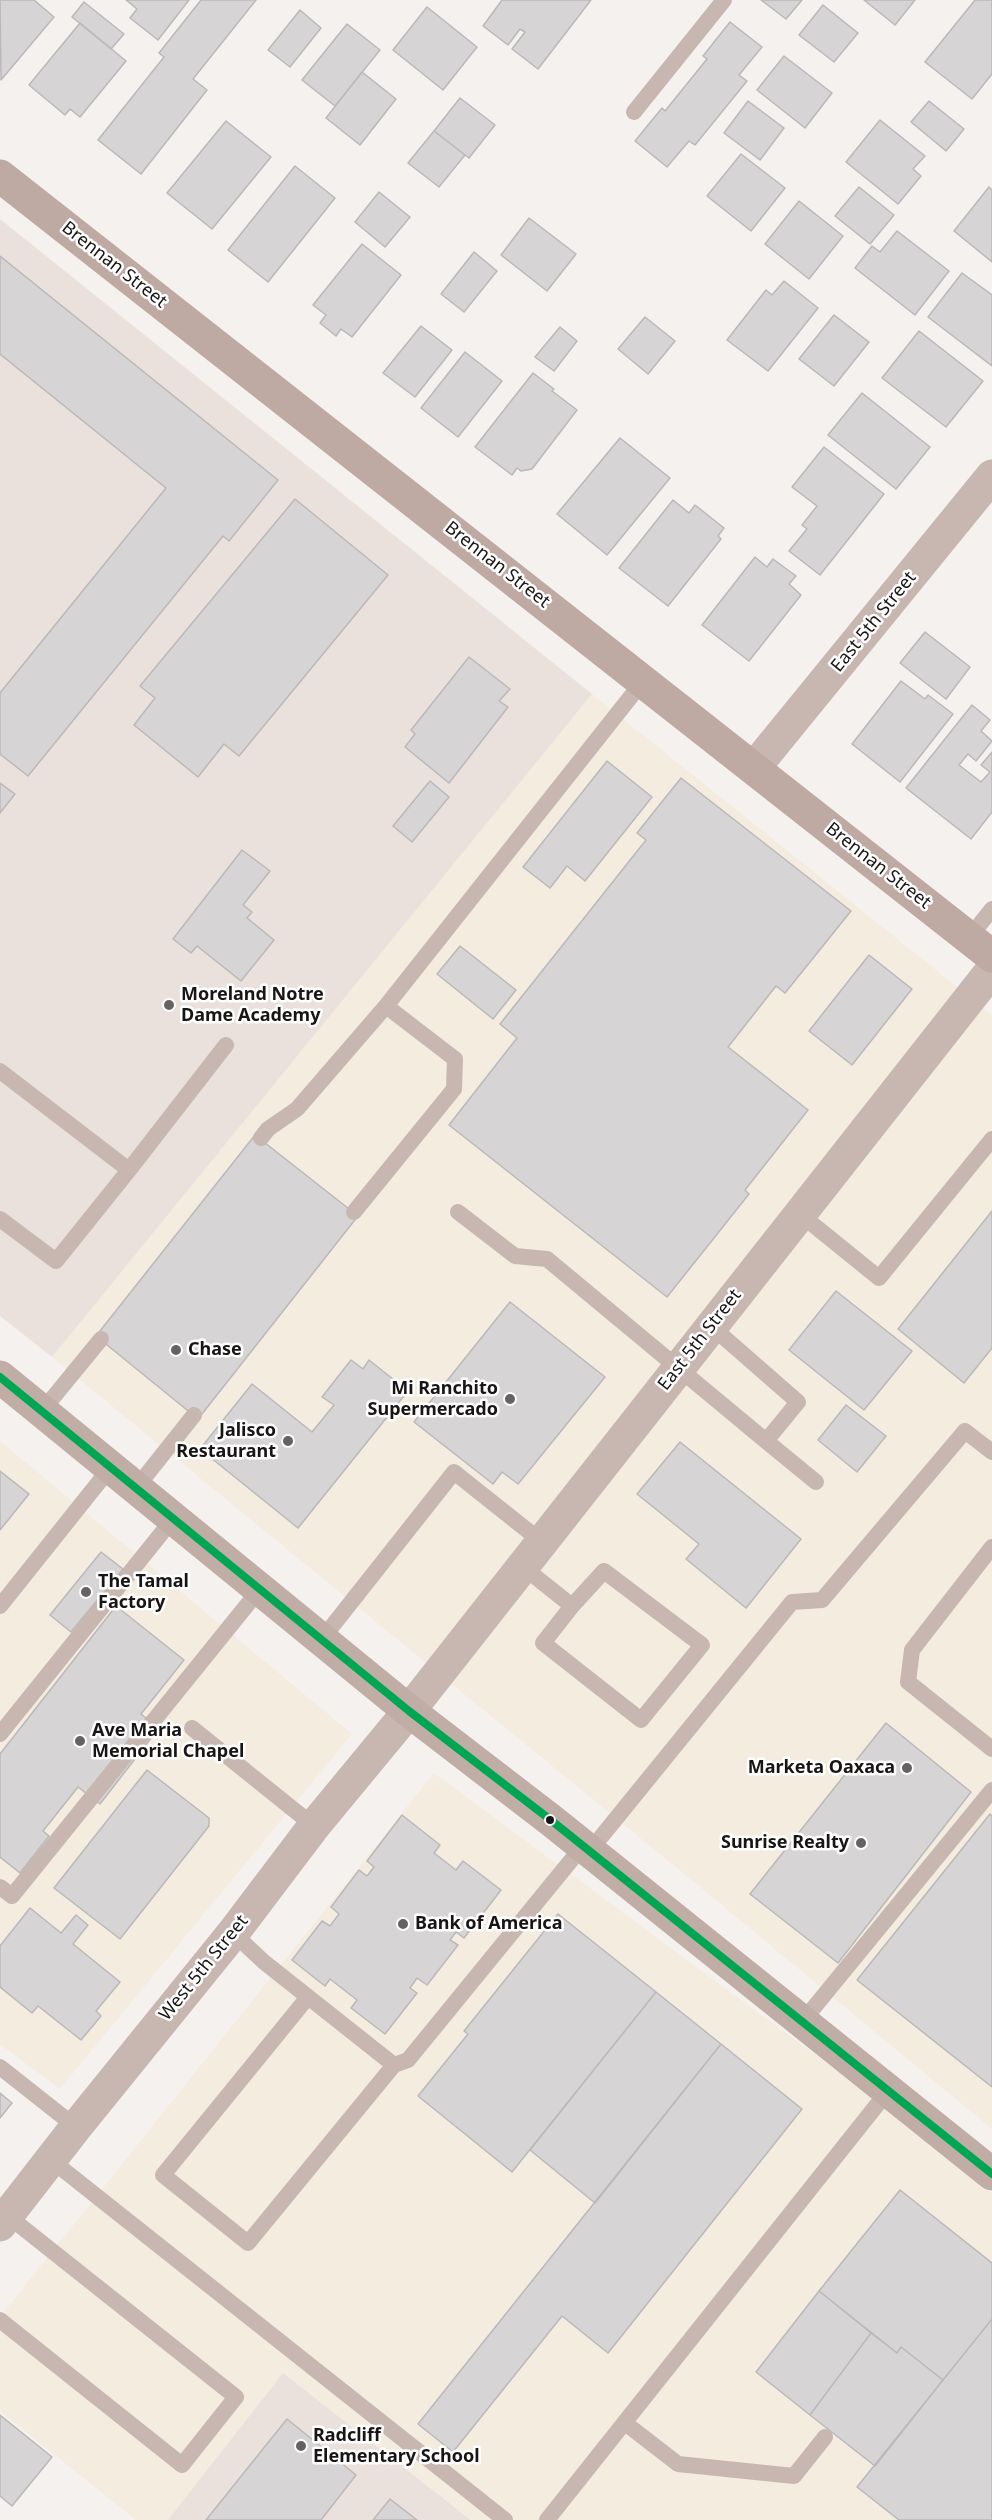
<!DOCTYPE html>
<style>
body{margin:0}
canvas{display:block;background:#f5f1ef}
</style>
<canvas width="992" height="2520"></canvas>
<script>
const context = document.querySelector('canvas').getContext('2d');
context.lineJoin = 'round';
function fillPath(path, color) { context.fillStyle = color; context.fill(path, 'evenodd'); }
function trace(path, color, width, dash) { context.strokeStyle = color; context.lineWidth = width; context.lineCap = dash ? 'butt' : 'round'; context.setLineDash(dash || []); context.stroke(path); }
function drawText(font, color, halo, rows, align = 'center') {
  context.font = font + ' "Noto Sans",sans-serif'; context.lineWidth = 5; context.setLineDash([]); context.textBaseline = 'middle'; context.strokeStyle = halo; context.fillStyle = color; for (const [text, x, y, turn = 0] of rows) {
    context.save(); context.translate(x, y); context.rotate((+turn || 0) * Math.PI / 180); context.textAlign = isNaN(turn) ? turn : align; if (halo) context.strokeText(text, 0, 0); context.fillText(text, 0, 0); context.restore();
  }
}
const commercial = new Path2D(`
 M592,694L992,1015V2129L683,1873L52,1357Z
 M0,1441L352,1734L60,2089L0,2044Z
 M434,1773L840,2073L992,2193V2520H472L283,2373L168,2520H136L0,2411V2317Z`);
const built = new Path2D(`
 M0,219L592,694L52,1357L0,1316Z
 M283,2373L471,2520H168Z`);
const building = new Path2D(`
 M0,0H34L54,17L1,80Z
 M126,0H189L158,40L130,18L137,9Z
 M201,0H256L193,79L207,90L141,174L98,140L164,57L159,53Z
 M502,0H591L538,69L512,49L525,32L520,29L508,45L483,26Z
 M761,0H802L786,19Z
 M864,0H915L895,25Z
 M975,0H992V74L972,99L925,62Z
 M84,2L124,34L111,49L72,17Z
 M823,5L858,33L834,62L799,35Z
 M427,7L477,47L443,90L393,50Z
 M300,10L321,28L290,67L268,50Z
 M730,22L762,47L739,75L747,81L695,145L689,141L667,167L635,141L662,108L665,111L707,59L703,56Z
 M80,23L126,61L80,117L70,109L65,115L29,85Z
 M347,24L380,50L335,106L302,80Z
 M784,56L832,93L805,128L757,90Z
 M362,72L396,99L360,145L326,118Z
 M460,98L495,125L469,158L434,131Z
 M748,101L784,128L760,160L724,133Z
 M929,101L964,129L946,151L911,122Z
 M880,120L925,156L913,169L921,176L898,204L846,162Z
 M226,121L271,157L212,229L167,193Z
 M434,131L465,155L439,187L408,163Z
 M741,154L785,188L751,231L707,196Z
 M295,166L335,198L268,282L228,250Z
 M859,187L894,215L870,244L835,216Z
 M989,187L992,190V262L954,231Z
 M379,192L410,217L385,247L355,222Z
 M799,201L843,236L809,279L765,244Z
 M529,218L576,254L547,291L501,255Z
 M897,231L949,271L915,315L855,268L872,246L880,252Z
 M362,244L401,275L352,337L341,329L336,336L320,323L326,315L313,305Z
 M474,252L497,271L464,312L441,294Z
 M0,256L278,480L229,541L223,536L28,776L0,754V693L166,488L0,354Z
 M962,273L992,295V366L928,317Z
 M784,281L818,308L768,371L727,340L766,290L772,295Z
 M834,315L869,342L834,386L799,359Z
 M645,317L675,341L648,374L618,349Z
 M421,326L452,350L415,397L383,373Z
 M560,327L577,341L554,371L535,357Z
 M919,331L983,381L946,427L882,378Z
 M465,352L502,381L458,437L421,408Z
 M533,373L554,389L552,391L577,410L532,469L521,471L517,468L512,475L475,447Z
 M862,393L930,447L896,489L828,435Z
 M620,438L670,478L607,555L557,514Z
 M824,447L884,494L820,575L789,551L807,529L802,525L817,506L792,487Z
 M295,499L388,575L239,756L224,744L198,777L134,725L155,698L140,686Z
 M673,500L689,513L695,505L724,528L718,536L721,539L668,606L619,568Z
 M755,557L767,567L773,559L796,576L789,584L801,595L749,661L702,625Z
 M925,632L970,667L946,699L900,663Z
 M469,657L510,689L499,701L508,707L449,783L405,747L415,734L411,730Z
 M901,681L925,699L928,695L953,714L900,782L852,744Z
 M972,705L990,720L981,731L992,741L976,761L968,754L959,765L981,782L990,772L981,765L992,752V812L971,839L906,788Z
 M607,761L652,797L585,881L567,866L550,888L523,867Z
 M681,778L851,911L785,993L776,986L728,1047L808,1110L745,1190L749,1194L667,1297L449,1125L517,1038L500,1024L646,840L637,833Z
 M430,781L449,797L412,842L393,826Z
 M0,783L15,794L0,813Z
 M242,850L270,871L243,905L252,912L247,918L274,940L241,981L197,946L191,953L173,939Z
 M460,946L516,990L493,1019L437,974Z
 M869,955L912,989L852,1065L809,1031Z
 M255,1135L358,1216L198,1419L96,1336Z
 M992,1211V1348L964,1383L898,1329Z
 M836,1291L912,1351L864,1410L789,1350Z
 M510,1302L605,1377L518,1484L502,1472L493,1484L414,1422Z
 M351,1360L363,1369L369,1360L408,1391L298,1528L200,1449L252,1384L312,1432L334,1405L322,1397Z
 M846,1405L886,1436L857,1472L818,1440Z
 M680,1442L801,1539L746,1608L686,1559L699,1544L637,1494Z
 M0,1471L29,1494L0,1530Z
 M101,1552L123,1569L71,1632L50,1615Z
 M116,1606L184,1660L141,1714L159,1728L100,1804L78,1787L43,1831L49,1836L20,1873L0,1857V1754Z
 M886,1723L971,1792L838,1963L750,1894Z
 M147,1770L209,1818V1826L120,1939L54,1888Z
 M990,1814L992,1816V2087L857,1980Z
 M402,1815L440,1845L434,1853L456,1870L463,1861L501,1890L464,1938L456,1932L450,1940L458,1945L427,1985L417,1978L410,1988L417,1993L385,2034L351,2008L357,2000L330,1979L325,1986L292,1960L322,1921L330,1926L339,1914L331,1907L359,1870L367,1876L374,1867L367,1861Z
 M30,1908L61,1933L76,1915L88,1925L73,1944L120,1982L96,2011L101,2016L81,2040L38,2006L32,2013L0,1987V1946Z
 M558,1914L656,1992L512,2172L418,2096L468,2034L464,2031Z
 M656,1992L721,2044L595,2203L530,2150Z
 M721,2044L802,2109L608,2353L562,2316L453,2452L418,2424Z
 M0,2093L12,2103L0,2118Z
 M900,2190L992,2263V2319L943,2380L901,2347L897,2353L819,2291Z
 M819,2291L871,2333L810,2415L756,2372Z
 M992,2319V2520H899L857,2487Z
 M871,2333L897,2353L901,2347L943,2380L875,2466L810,2415Z
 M0,2415L52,2457L12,2506L0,2496Z
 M287,2419L356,2475L321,2520H206Z
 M390,2499L417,2520H373Z`);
const lane = new Path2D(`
 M634,112L724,0
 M969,938L992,909
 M386,1006L644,680
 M0,1071L129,1170L56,1261L0,1219
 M261,1138L268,1129L297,1109L386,1006L455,1059L454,1089L354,1212
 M129,1170L226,1045
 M458,1212L515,1256L547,1259L766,1441L798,1402L711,1326
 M800,1214L879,1278L992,1139
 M42,1411L101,1339
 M766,1441L816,1482
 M136,1488L194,1415
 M992,1547L912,1650L908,1682L992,1749
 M522,1566L572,1606L543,1643L641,1720L702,1645L604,1571L572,1606
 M0,1606L111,1467
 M322,1639L454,1472L542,1542
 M192,1728L314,1826
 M0,1734L173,1519
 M588,1853L792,1602L822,1600L965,1431L992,1452
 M0,1887L12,1896L260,1589
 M233,1933L264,1962L394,2065L248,2243L163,2175L308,1997
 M802,2022L992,1790
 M394,2065L408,2060L582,1847
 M0,2067L76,2127
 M51,2160L505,2520
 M0,2320L182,2465L236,2397L8,2216
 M625,2423L678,2464L794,2476L825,2437
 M547,2520L888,2091`);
const street = new Path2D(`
 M754,768L992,476
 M0,2225L76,2127L233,1933L314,1826L409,1711L992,970`);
const secondary = new Path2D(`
 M0,176L992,956`);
const primary = new Path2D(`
 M0,1377L409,1711L552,1821L992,2174`);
const bus1 = new Path2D(`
 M0,1377L409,1711L552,1821L992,2174`);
const markers = [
 [169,1005,6,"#656261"],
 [176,1350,6,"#656261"],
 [510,1399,6,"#656261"],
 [288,1441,6,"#656261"],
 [86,1592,6,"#656261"],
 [80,1741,6,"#656261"],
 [907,1768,6,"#656261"],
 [550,1820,5,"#181514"],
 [861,1843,6,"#656261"],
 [403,1924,6,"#656261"],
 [301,2446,6,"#656261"]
];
const streetNames = [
 ["Brennan Street",114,265,38],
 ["Brennan Street",497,565,38],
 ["East 5th Street",874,622,-51],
 ["Brennan Street",878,866,38],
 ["East 5th Street",700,1340,-52],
 ["West 5th Street",204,1968,-51]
];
const poiNames = [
 ["Moreland Notre",181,995],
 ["Dame Academy",181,1016],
 ["Chase",188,1350],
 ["Mi Ranchito",498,1389,"right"],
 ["Supermercado",498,1410,"right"],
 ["Jalisco",276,1431,"right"],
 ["Restaurant",276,1452,"right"],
 ["The Tamal",98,1582],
 ["Factory",98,1603],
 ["Ave Maria",92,1731],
 ["Memorial Chapel",92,1752],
 ["Marketa Oaxaca",895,1768,"right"],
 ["Sunrise Realty",849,1843,"right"],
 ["Bank of America",415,1924],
 ["Radcliff",313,2436],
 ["Elementary School",313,2457]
];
fillPath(commercial, '#f3ecdf');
fillPath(built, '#eae1dc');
fillPath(building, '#d6d4d4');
trace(building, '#bab8b9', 1.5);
trace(lane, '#c8b7b1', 16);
trace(street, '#c8b7b1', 33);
trace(secondary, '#bfaaa3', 33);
trace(primary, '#c0ada6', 33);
trace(bus1, '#00a651', 8);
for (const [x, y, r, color] of markers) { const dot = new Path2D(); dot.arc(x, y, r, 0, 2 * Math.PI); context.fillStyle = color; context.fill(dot); trace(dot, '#fff', 2); }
drawText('18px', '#181514', '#fff', streetNames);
drawText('bold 18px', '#181514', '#fff', poiNames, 'left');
</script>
